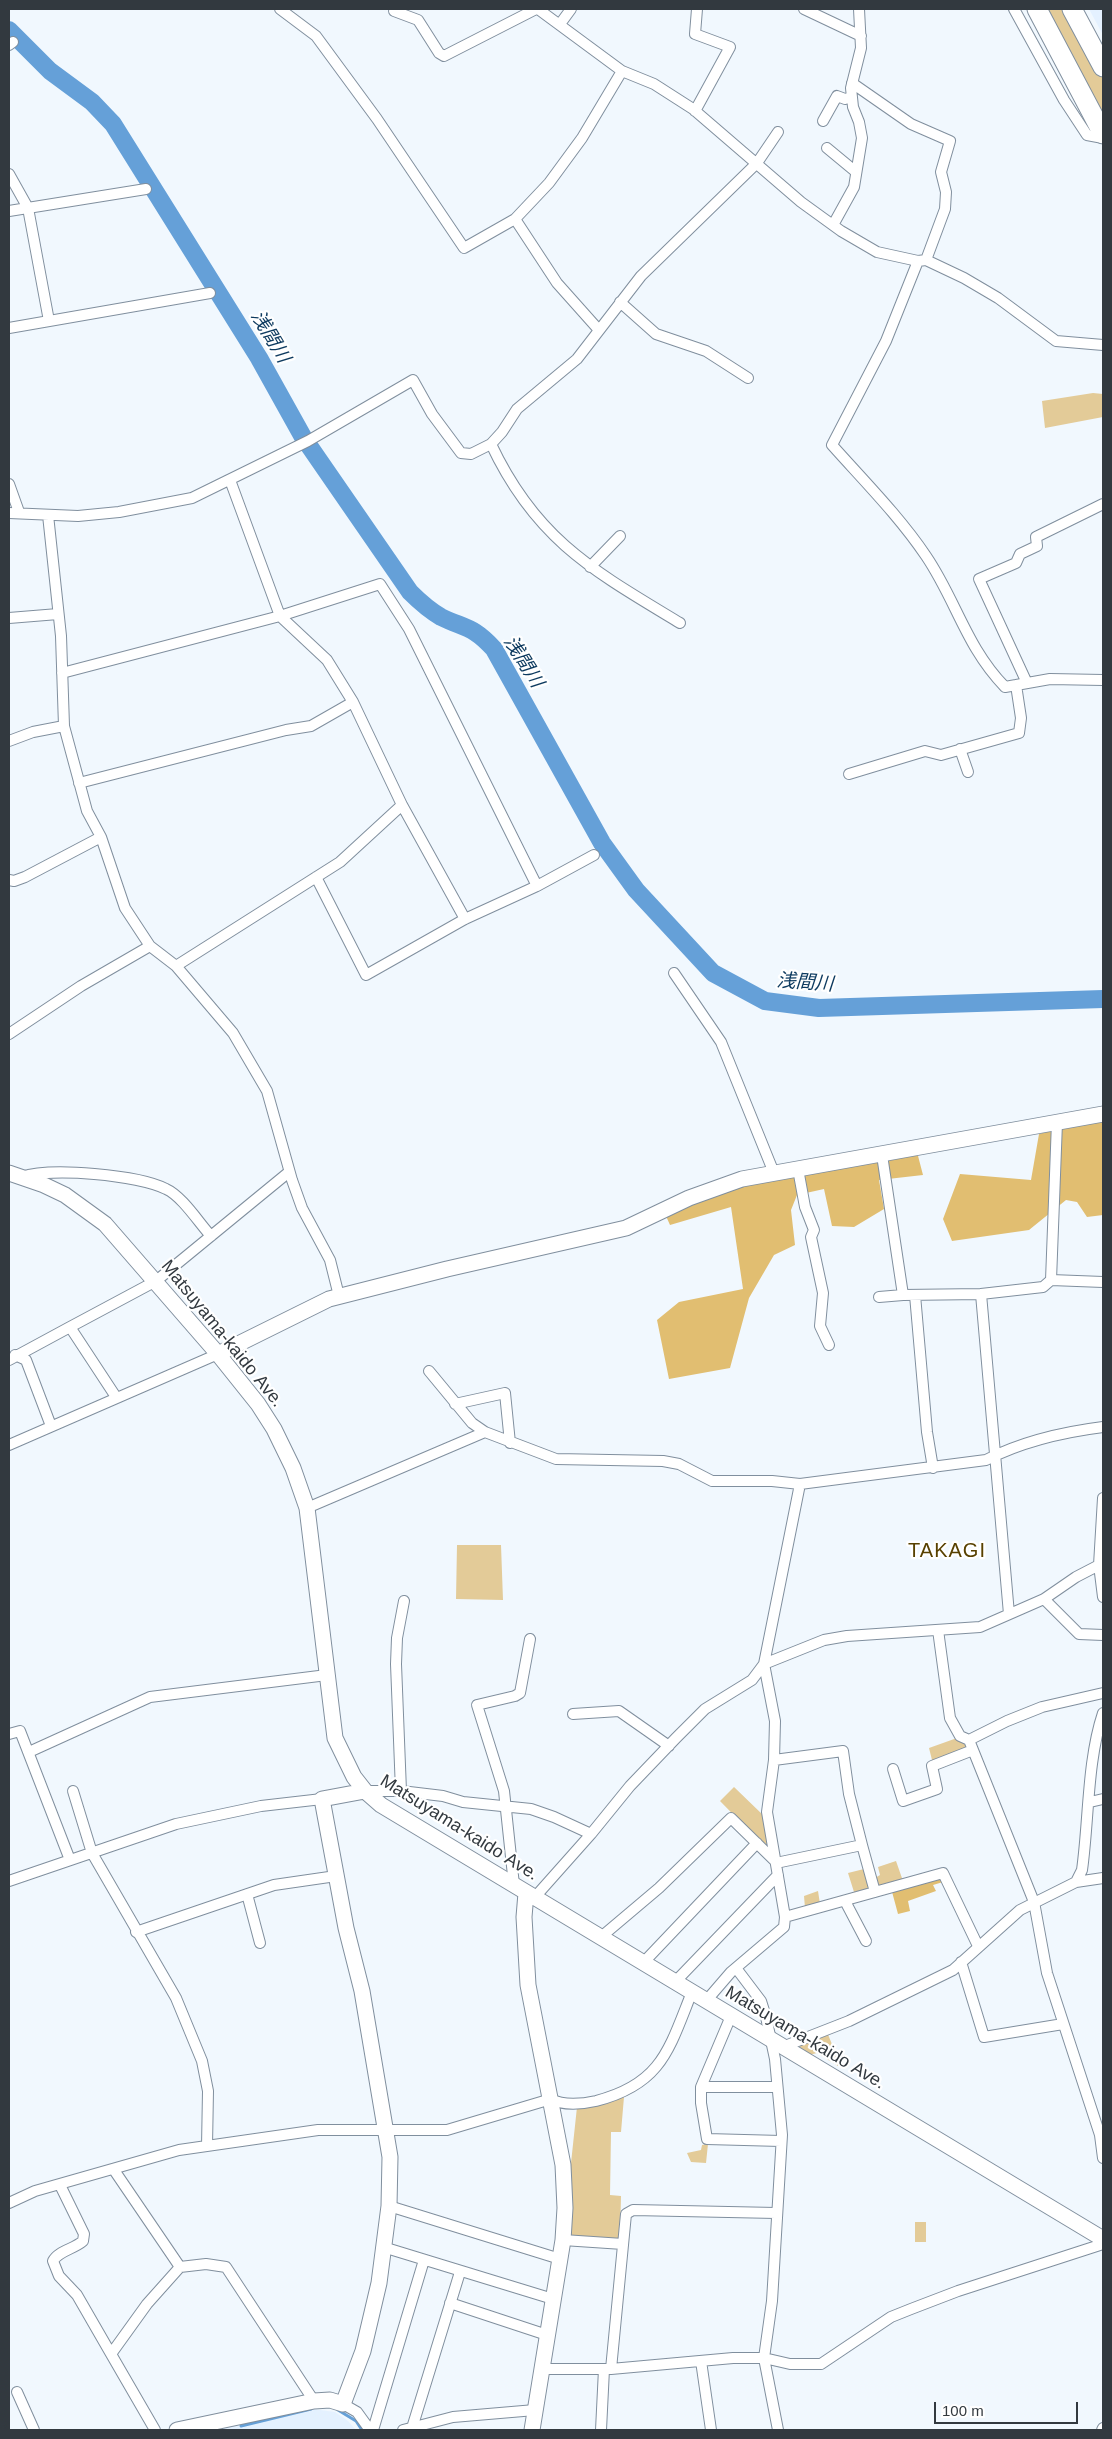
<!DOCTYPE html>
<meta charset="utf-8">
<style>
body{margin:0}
#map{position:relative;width:1112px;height:2439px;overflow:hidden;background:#f1f8fe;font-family:Arial,sans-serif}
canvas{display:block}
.frame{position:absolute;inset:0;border:10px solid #32393f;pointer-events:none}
.scale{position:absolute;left:934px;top:2402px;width:144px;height:22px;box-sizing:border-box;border:2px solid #32393f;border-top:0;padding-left:6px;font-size:15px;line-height:18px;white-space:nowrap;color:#32393f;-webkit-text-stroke:4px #fff;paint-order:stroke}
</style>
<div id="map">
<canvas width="1112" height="2439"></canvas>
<div class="frame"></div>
<div class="scale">100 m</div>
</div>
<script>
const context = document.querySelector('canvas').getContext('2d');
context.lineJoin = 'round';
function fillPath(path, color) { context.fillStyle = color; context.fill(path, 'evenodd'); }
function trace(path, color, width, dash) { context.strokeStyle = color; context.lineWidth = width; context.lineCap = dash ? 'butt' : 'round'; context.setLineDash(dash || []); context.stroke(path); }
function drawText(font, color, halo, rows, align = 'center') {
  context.font = font + ' Arial,"Noto Sans JP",sans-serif'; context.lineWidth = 4.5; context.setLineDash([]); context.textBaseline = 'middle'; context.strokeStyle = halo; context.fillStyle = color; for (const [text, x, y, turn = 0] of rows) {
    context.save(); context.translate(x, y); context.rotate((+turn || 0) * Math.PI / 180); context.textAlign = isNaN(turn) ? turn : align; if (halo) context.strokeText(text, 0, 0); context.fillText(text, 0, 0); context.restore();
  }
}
const built = new Path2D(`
 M1089,9H1103V35Z
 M313,2409L335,2412L348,2421L356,2430H199Z`);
const green = new Path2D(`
 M1044,9H1066L1103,77V121Z
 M1093,393L1103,394V417L1045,428L1042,401Z
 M457,1545H501L503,1600L456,1599Z
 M957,1738L973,1748L933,1764L929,1748Z
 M734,1787L763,1815L772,1854L720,1801Z
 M896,1861L903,1881L883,1887L878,1886L875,1878L880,1875L878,1867Z
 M868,1868L872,1889L854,1892L848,1873Z
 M818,1891L820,1904L805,1908L804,1896Z
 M827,2032L840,2064L838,2066L817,2053L809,2055L799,2049L800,2043Z
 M624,2097L621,2132H611L610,2195L621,2196L620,2237L617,2240L574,2238L571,2234V2163L577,2107Z
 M708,2144L706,2163L691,2162L687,2153L701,2150L702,2145Z
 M915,2222H926V2242H915Z`);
const forest = new Path2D(`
 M1103,1120V1215L1087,1217L1077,1202L1066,1200L1029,1230L952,1241L943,1219L960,1174L1031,1180L1039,1134L1075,1123Z
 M917,1152L923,1175L879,1180L884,1209L854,1227L832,1226L824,1189L797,1195L791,1210L795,1245L774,1255L749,1298L730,1368L669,1379L657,1320L679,1302L743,1289L731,1207L670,1225L666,1216L740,1185Z
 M940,1874L943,1882L933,1885L936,1891L908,1901L910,1911L898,1914L891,1888Z`);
const stream = new Path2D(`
 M338,2410L356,2421L362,2430
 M241,2426L311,2409`);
const river = new Path2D(`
 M9,30L50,71L92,102L113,124L259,358L303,437L410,592C420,602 429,610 441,617C466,629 473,626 494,649L602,843L636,890L713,973L765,1001L819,1008L1103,999`);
const street = new Path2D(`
 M280,9L316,36L377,119L464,248L515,219L549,183L582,138L622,71
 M538,9L622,71L654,84L693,109L801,202L841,231L877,252L918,261L926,260L964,278L998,298L1056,341L1103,345
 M804,9L861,36
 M1014,9L1064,100L1087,135L1103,138
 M394,11L418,20L439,53L444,56L536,9
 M560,24L571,9
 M9,45L13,42
 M852,83L911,124L950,141L941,172L946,192L945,209L926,260
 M695,111L730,47L695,34L697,9
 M823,121L837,96L845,99L852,97
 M827,148L856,172
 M9,174L28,208L49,321
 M9,211L146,189
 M515,219L557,283L598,329
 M833,225L854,187L862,138L859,122L853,107L851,88L861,48L859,9
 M918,261L886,341L832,445C864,481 899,516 926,556C956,600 966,647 1005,687L1050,679L1103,680
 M620,302L656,334L706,351L748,378
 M9,328L210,293
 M491,444C536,540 594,571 680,623
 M9,484L19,512
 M9,513L78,516L119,512L192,498L308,441L413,380L432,414L461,453L471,454L491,444L502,432L517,409L577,359L641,276L757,163L778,132
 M48,515L61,636L64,726L87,811L101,837L125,908L150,946L176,966L233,1033L267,1091L292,1180L302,1208L330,1260L339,1296
 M590,567L620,536
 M9,618L58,614
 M62,673L280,616L380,584L409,629L537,886L465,919L366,975L316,877
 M1027,683L979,579L1016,563L1020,554L1037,546L1036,537L1103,504
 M9,741L33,732L64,726
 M960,749L968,772
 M849,774L925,751L941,755L1019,733L1021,718L1016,685
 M79,783L286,730L311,726L353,702
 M402,805L465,919
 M9,880L14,881L25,877L101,837
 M537,886L594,855
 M176,966L340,862L402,805L353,702L327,660L280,616L230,480
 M674,973L721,1042L774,1173
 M9,1034L81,986L150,946
 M1057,1122L1051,1280L1103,1282
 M882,1155L903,1295L981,1294
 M798,1169L805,1207L814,1230L811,1237L823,1293L820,1326L829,1345
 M22,1177C50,1167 139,1175 166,1189C182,1196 199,1223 211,1236
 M915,1295L927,1432L933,1468
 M879,1297L903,1295
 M15,1355L26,1360L51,1426
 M9,1360L70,1327
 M429,1371L472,1423L485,1432
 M116,1397L70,1327L156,1281L289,1172
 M455,1404L505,1393L510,1443
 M9,1445L218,1354
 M1103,1498L1099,1565L1103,1597
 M307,1508L485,1432L556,1459L663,1461L679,1464L712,1481H772L800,1484L986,1460C1023,1441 1063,1432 1103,1427
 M1044,1599L1079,1634L1103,1635
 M1009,1614L981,1294L1043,1287L1051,1280
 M938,1630L950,1718L960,1736L969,1740L1034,1902L1047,1973L1100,2135L1103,2158
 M573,1714L619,1711L669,1746
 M9,1734L20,1731L70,1860
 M969,1740L1007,1721L1042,1707L1103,1693
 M29,1752L150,1697L327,1675
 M774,1760L843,1751L849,1794L862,1845L776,1863
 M893,1769L903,1801L937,1789L932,1766L973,1750
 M73,1791L92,1853L176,1998L202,2061L208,2091L207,2146
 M365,1791H401L443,1796L463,1802L531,1809L554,1817L591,1834
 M401,1791L396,1664L397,1638L404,1601
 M1090,1802L1103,1799
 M862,1845L875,1892
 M9,1881L176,1824L261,1806L322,1799
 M1076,1882L1082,1870C1089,1820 1087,1761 1103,1713
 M514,1885L504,1791L477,1705L515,1696L520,1693L530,1639
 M247,1894L260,1943
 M535,1897L591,1834L630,1786L676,1738L705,1709L752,1680L764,1664L824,1640L847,1636L980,1627L1044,1599L1076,1577L1103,1563
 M845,1901L866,1941
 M785,1917L943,1873L978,1946
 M136,1932L274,1885L336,1876
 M601,1937L659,1888L731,1818L776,1862
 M961,1962L984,2037L1063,2024
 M643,1963L757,1843
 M736,1968L761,2001L766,2017L775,2059L782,2135L772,2301L764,2358L778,2430
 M675,1982L778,1875
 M706,2001L731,1972L784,1927L785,1917L767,1812L774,1760L775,1721L764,1664L800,1484
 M731,2016L701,2087V2103L707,2139L781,2141
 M785,2046L849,2021L953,1970L1020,1910L1076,1882L1103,1878
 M701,2087H777
 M114,2170L180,2267L147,2304L111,2354L155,2430
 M60,2185L84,2234L83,2241C74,2249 58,2251 53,2261L59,2276L77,2295L111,2354
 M9,2203L35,2191L179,2150L318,2130H447L551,2099C563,2106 583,2104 596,2101C662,2084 669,2049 692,1992
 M389,2206L560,2259
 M563,2240L623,2244
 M383,2247L553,2299
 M180,2267L206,2264L226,2267L314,2401
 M450,2303L547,2335
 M701,2361L711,2430
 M542,2369H611L733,2358H764L790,2364H821L891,2317L911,2309L958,2291L1103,2244
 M611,2369L626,2214L633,2210L776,2213
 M17,2392L34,2430
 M343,2404L357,2412L370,2430
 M412,2428L460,2272
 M373,2430L424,2260
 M403,2430L453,2417L535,2410
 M601,2430L604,2369
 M1102,2430L1103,2428`);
const secondary = new Path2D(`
 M9,1173L44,1185L65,1195L105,1224L218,1354L258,1404L274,1429L293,1468L307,1508L335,1738L354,1777L365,1791L381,1805L1103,2239
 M218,1354L329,1299L447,1269L626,1228L689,1198L742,1179L1103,1114
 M526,1893L524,1917L528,1985L563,2165L565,2208L563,2240L532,2430
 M177,2430L314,2401L330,2400L343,2404L363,2351L379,2283L389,2206L390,2157L362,1991L346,1928L322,1799L365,1791`);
const highway = new Path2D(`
 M1037,9L1103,134
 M1072,9L1103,67`);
const streetNames = [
 ["Matsuyama-kaido Ave.",222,1334,51],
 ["Matsuyama-kaido Ave.",459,1828,32],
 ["Matsuyama-kaido Ave.",805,2038,31]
];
const waterNames = [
 ["浅間川",270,337,59],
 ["浅間川",523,662,58],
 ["浅間川",805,983,4]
];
const quarterNames = [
 ["TAKAGI",947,1551]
];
fillPath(built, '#e4f1ff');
fillPath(green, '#e3cb98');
fillPath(forest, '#e1be71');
trace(stream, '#65a0d8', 3);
trace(river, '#65a0d8', 18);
trace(street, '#808f9e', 12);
trace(secondary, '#808f9e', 17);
trace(highway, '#808f9e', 21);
trace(street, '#fff', 10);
trace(secondary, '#fff', 15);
trace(highway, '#fff', 19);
drawText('18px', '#32393f', '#fff', streetNames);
drawText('italic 19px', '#0d3a5f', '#fff', waterNames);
context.letterSpacing = '1px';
drawText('20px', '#584100', '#fff', quarterNames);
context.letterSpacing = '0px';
</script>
